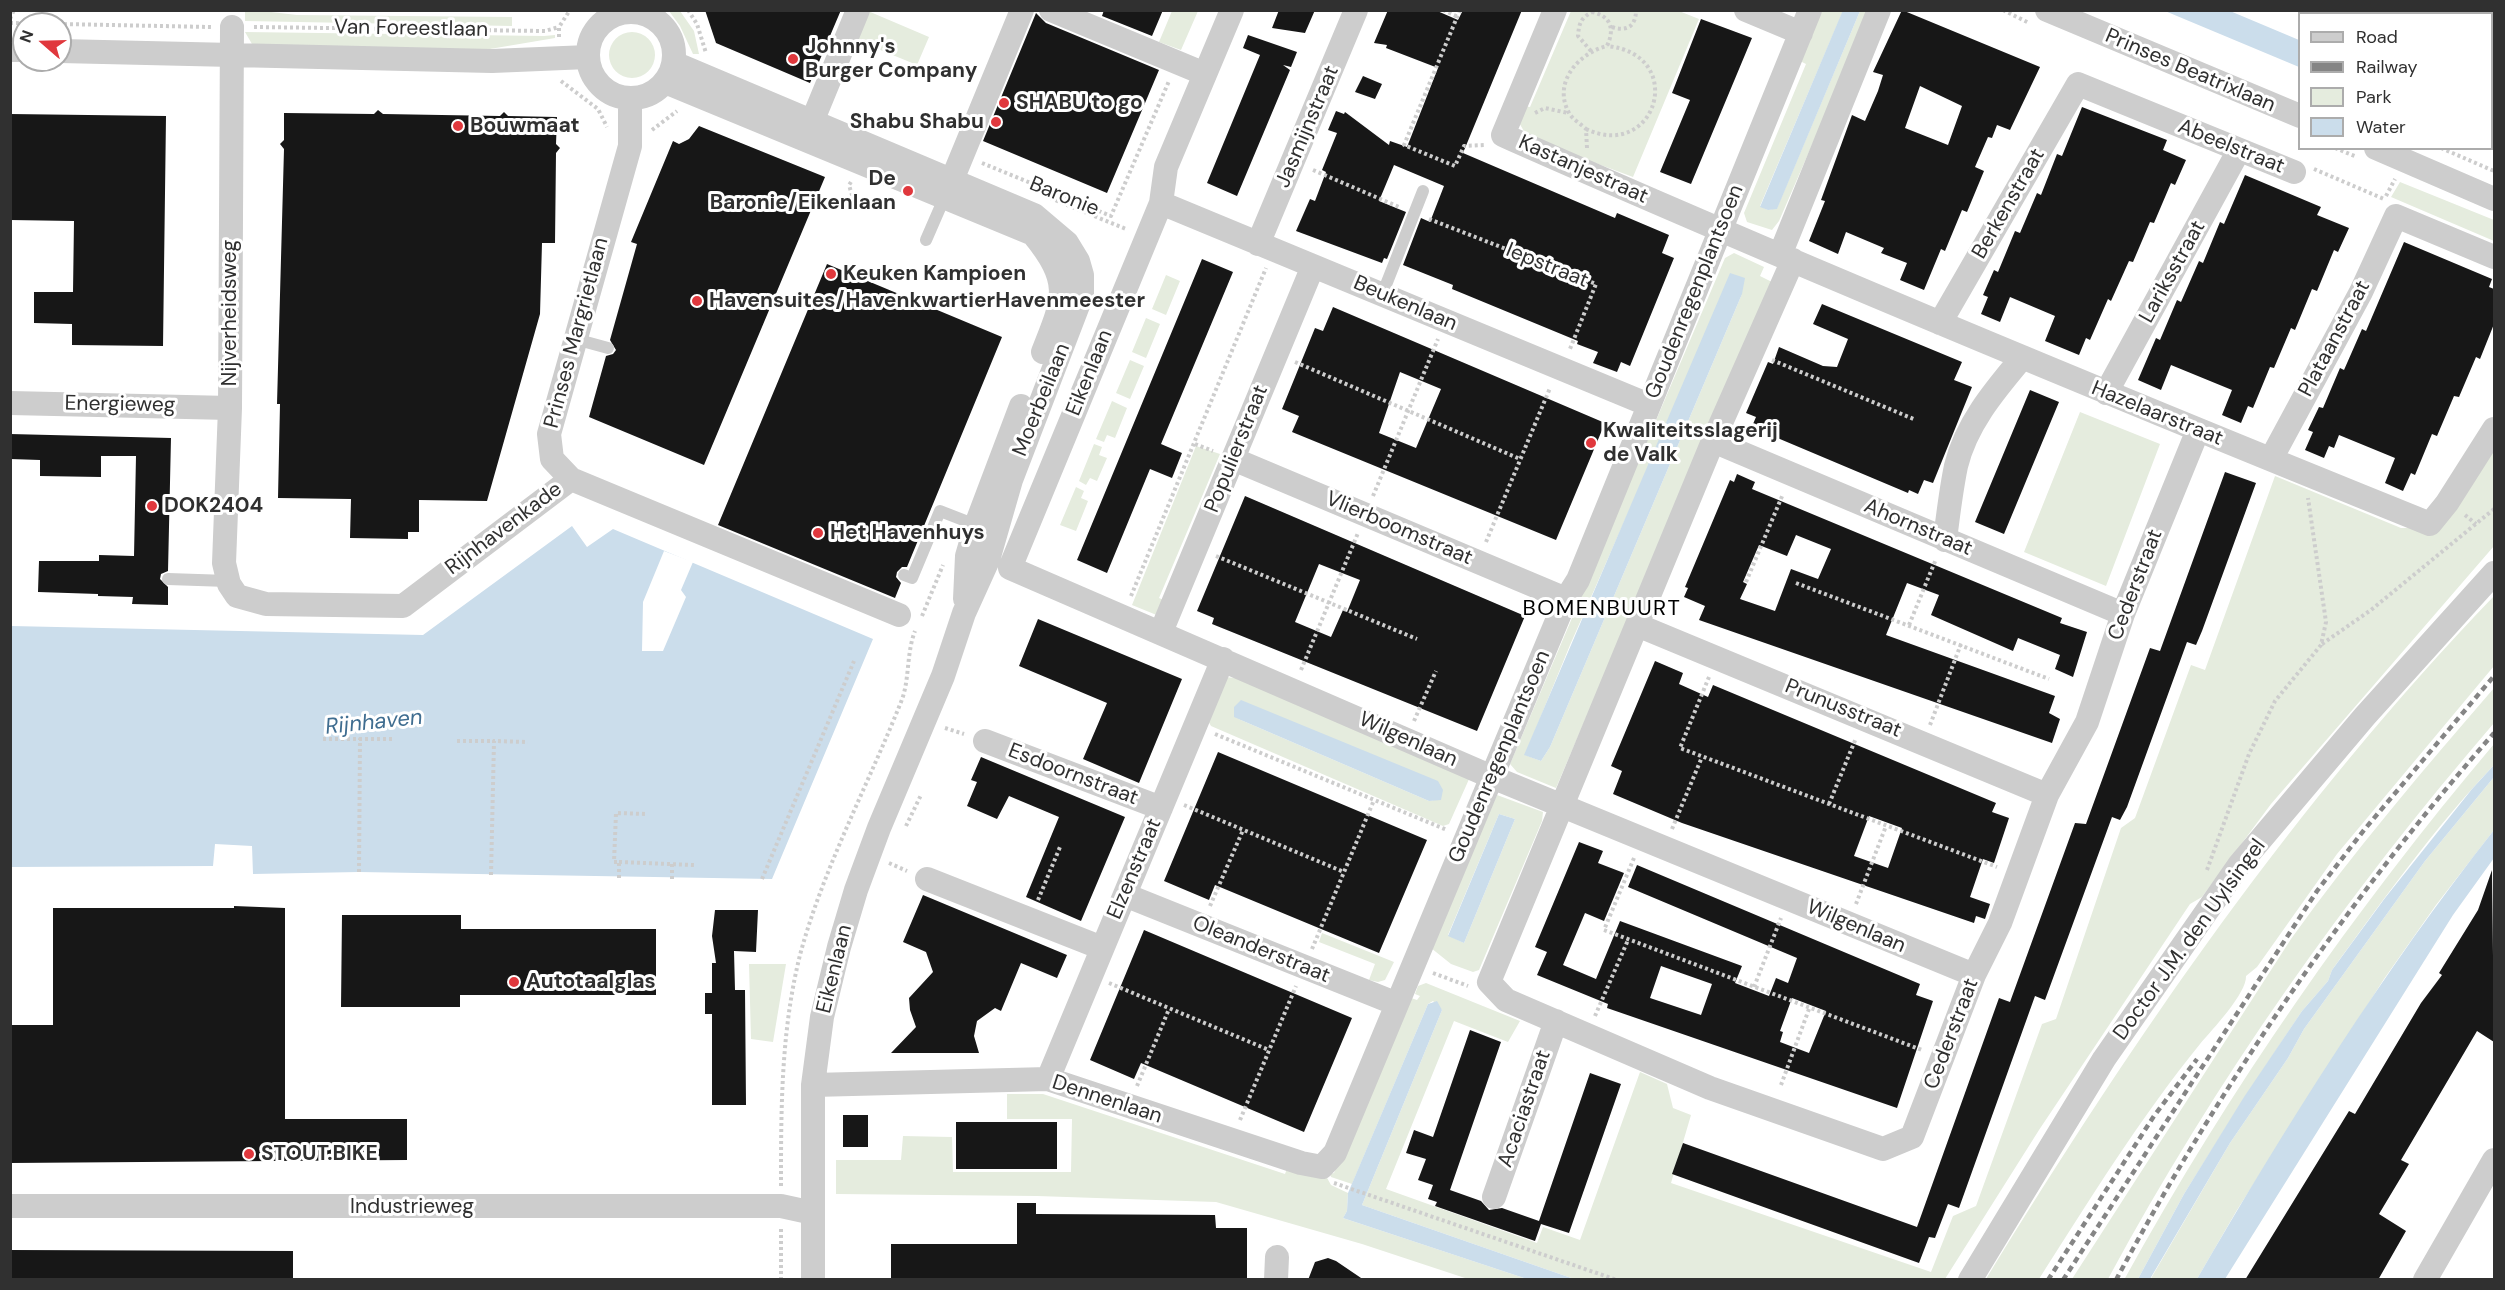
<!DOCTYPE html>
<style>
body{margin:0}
#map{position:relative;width:2505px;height:1290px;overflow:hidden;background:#fff;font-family:"DM Sans",sans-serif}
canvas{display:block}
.frame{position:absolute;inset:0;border:12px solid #303030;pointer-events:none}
.legend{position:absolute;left:2298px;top:12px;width:195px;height:138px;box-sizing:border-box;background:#fff;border:2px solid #acacac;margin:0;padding:8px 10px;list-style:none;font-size:18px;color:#303030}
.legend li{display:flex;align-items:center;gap:12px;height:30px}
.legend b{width:30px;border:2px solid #acacac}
.north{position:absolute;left:12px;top:12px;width:60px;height:60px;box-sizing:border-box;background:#fff;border:2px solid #acacac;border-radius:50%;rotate:290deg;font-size:16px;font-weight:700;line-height:24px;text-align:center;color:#303030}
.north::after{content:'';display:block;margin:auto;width:21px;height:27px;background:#e0383d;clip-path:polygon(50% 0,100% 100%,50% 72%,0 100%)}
</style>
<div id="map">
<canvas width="2505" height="1290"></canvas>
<div class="frame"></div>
<ul class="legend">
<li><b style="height:8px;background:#cdcdcd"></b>Road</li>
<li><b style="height:8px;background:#858585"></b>Railway</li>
<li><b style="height:16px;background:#e5ecde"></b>Park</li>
<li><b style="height:16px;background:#cbddeb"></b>Water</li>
</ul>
<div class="north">N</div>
</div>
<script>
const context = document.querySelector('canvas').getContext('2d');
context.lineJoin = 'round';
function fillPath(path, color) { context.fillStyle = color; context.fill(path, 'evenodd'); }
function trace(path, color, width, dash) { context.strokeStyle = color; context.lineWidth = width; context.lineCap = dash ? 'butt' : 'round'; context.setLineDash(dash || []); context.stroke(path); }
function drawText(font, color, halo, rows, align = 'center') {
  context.font = font + ' "DM Sans",sans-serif'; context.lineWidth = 6; context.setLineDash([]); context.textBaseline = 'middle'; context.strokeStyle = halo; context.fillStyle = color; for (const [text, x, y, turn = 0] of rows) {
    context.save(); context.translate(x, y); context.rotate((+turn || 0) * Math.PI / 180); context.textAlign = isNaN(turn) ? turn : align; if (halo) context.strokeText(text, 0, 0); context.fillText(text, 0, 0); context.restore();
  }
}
const green = new Path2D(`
 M254,10L297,15L512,17V26L245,21V11Z
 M669,11H680L694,31L699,54H693L680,26Z
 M868,11L929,37L917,65L856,40Z
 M1172,11H1198L1181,50L1159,42Z
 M1571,11H1679L1699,19L1633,177L1528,138L1518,121L1524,106L1530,107Z
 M1820,11H1843L1760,206L1768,210L1777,208L1860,11H1870L1779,221L1772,230L1747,222L1744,213L1806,64L1800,61Z
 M245,32L544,36L555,35V38L478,51L252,44Z
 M609 55a23 23 0 1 1 46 0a23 23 0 1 1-46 0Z
 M2400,182L2494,220V241L2391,197Z
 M1734,253L1764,267L1760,276L1772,282L1556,788L1517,772L1510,764L1725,258ZM1742,294L1550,747L1541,761L1525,755L1570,645L1667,424Z
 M1166,275L1180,281L1166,315L1152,309Z
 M1146,318L1160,324L1146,358L1132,352Z
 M1130,360L1144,366L1130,399L1116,393Z
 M1112,401L1127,408L1115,438L1107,435L1104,442L1096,439Z
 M2080,412L2160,444L2106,586L2024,552Z
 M1094,444L1102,447L1099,455L1107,458L1097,481L1090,478L1086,485L1079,481Z
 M2494,444V546L2271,804L2202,897L2190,904L2039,1130L1945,1279H1574L1362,1205L1442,1010L1433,1001L1428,1004L1352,1184L1331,1177L1330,1174L1334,1173L1408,997L1417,1000L1420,996L1415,994L1418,986L1426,983L1520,1021L1508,1042L1454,1021L1386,1189L1537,1243L1543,1227L1580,1240L1640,1072L1667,1084L1673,1108L1691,1115L1671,1183L1931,1272L1953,1216L1976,1206L2042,1024L2056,1019L2121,828L2135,818L2191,665L2205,670L2275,476L2401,528H2427Z
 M1196,446L1220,454L1159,598L1166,601L1159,616L1132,605Z
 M1076,487L1084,491L1081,498L1088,501L1076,531L1060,525Z
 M2494,596V666L2337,854L2257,967L2246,976C2247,993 2212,1030 2200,1044C2140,1118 2090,1199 2039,1279H1986C2137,1033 2294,804 2494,596Z
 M1224,677L1236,678L1470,777L1449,824L1443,826L1211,726L1207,719ZM1234,717L1441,799L1429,801Z
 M2494,688V723C2346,895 2216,1079 2108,1279H2072L2291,939C2354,851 2424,769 2494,688Z
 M2494,744V765C2434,828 2383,900 2332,970L2328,981L2302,1011L2245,1097L2184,1194L2138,1279L2124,1280C2230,1088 2353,911 2494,744Z
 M2494,777V830L2436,905L2384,979L2237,1210L2197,1279L2150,1280L2230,1143L2288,1058L2304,1029L2425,861Z
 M1497,795L1543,812L1542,821L1479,970L1473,972L1451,964L1431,948ZM1499,814L1515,819L1464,943L1448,935Z
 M1322,933L1394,962L1385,980L1378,982L1369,980L1375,964L1319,942Z
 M749,964H786L773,1042L751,1039Z
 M1007,1094H1043L1285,1174L1288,1166L1326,1176L1331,1185L1348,1193L1347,1211L1343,1218L1527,1279H1468L1362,1244L1216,1202L1037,1196L836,1194V1160H901L903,1136L952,1137L953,1172H1071L1072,1119H1007Z`);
const water = new Path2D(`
 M1843,10L1860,11L1777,209L1768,210L1760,207Z
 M2165,11H2230L2299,40V67Z
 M1730,273L1745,278L1742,294L1550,747L1541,761L1524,755Z
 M572,526L587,547L613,529L873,639L772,879L359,872L253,874L252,846L215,844L213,866L11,867V626L423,635Z
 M1241,700L1438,781L1443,790L1441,800L1429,801L1234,717V707Z
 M2494,765V777L2425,861L2304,1029L2288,1058L2230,1143L2150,1279H2138L2184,1194L2244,1097L2302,1011L2328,981L2332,970L2385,898L2472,789Z
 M1499,814L1515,819L1464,943L1448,936Z
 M2494,830V858L2453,915L2225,1279H2197C2287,1124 2383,971 2494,830Z
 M1437,1001L1442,1010L1362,1205L1574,1279H1527L1343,1218L1347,1211L1348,1193L1428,1004Z`);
const pier = new Path2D(`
 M664,551L693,562L681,590L686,597L663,651H642L643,602Z`);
const building = new Path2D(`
 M705,10H841L810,83L716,43Z
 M1104,10H1163L1152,36L1102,16Z
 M1279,10H1315L1305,33L1272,28Z
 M1388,10H1435L1458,20L1463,10H1522L1463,153L1615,218L1617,213L1669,235L1662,253L1674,258L1630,366L1621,362L1617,372L1593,363L1598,352L1577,344L1578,341L1452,289L1453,285L1403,265L1421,218L1430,222L1444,186L1394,165L1379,201L1406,212L1387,259L1384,258L1382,263L1296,231L1310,199L1315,201L1326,172L1322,170L1337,133L1328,130L1336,111L1344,114L1345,112L1389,145L1390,141L1407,147L1438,68L1386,48L1387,45L1374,43Z
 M1902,10L2040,67L2010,130L1997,125L1992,138L1988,137L1975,167L1984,171L1967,212L1962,210L1945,251L1941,249L1924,290L1900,280L1907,263L1881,253L1884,248L1846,232L1838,254L1809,241L1825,201L1821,200L1852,115L1865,121L1878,91L1883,75L1873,72ZM1920,86L1962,106L1948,145L1905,128Z
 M1036,13L1046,23L1159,70L1107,193L983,141Z
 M1701,19L1752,38L1691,184L1660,172L1690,100L1672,93Z
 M1248,35L1297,52L1291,67L1283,65L1290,70L1237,196L1207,183L1260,55L1243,48Z
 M1363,76L1382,84L1375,99L1355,92Z
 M2082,107L2167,140L2163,150L2186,160L2175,185L2171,183L2154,223L2150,222L2133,262L2129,261L2111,301L2108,299L2090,340L2086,338L2079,355L2045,341L2055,316L2010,297L2000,322L1981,314L1988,297L1983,295L1994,270L1998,272L2015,231L2020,233L2037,193L2041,195L2057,154L2062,156Z
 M378,110L383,114L500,116L504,112L508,116L557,117L556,144L560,148L556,153L555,243H542L540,314L487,501L419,500V532H408V539L350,538L351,499L278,498L280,404H277L284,149L280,144L284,140V113L374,114Z
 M10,114L166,116L163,346L72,345V324L34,323V292H73L74,221L10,220Z
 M699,126L825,177L704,465L589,417L606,356L613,354L616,350L610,340L637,244L631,242L673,141L679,144L689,139Z
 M2245,175L2321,207L2317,215L2349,228L2338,252L2334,250L2317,291L2312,289L2295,330L2291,328L2274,368L2270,367L2253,408L2248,406L2241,423L2222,415L2232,390L2171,365L2161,390L2138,380L2156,338L2160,340L2177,300L2181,302L2199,261L2203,263L2220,222L2224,224Z
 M2404,242L2492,279L2489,287L2494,289V324L2480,359L2476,357L2459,397L2454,396L2437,436L2432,434L2415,475L2411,473L2403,491L2385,483L2395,458L2339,435L2334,448L2329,446L2324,458L2305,450L2313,432L2308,430L2319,407L2323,408L2340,368L2344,370L2362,329L2366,331Z
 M1202,259L1233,272L1161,444L1182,453L1172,478L1150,469L1107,573L1077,560Z
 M827,264L1002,337L907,567H902L897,572L896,577L901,583L895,598L718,525Z
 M1822,304L1962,362L1954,380L1972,387L1933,483L1924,480L1918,494L1909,490L1908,493L1768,434L1769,431L1753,424L1756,417L1746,413L1768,362L1773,364L1779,347L1823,366L1837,367L1848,339L1813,324Z
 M1333,307L1605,423L1556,540L1292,432L1299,416L1282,409L1315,328L1323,331ZM1400,372L1441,389L1416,448L1379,433Z
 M2030,390L2059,402L2004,534L1975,522Z
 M10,434L171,438L168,571L161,574L160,579L168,587V605L132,604L133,597L98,596V594L38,592L39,561H99V555L134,556L136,456H101V477L40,476V460L10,459Z
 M2225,472L2256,483L2202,631L2196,645L2187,642L2127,807L2120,820L2112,817L2045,1000L2035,996L1959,1208L1948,1204L1935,1238L1929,1237L1919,1263L1672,1174L1683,1143L1917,1227L1999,998L2010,1002L2075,823L2086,824L2150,648L2160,651Z
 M1737,474L1755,482L1752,489L2062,618L2060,623L2087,632L2073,677L2055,669L2060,655L2018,638L2013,651L1931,615L1939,595L1907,583L1886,635L2055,696L2049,713L2060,719L2052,743L1699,620L1705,606L1684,597L1688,588L1685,587L1730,480L1734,482ZM1796,535L1831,549L1818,579L1791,569L1775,611L1740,599L1747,584L1743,582L1759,545L1787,556Z
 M1245,496L1525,616L1477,731L1212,624L1214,618L1197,611ZM1319,564L1360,580L1347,612L1343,610L1331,637L1295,622Z
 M1038,619L1182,679L1139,783L1083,759L1107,703L1019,666Z
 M1655,661L1683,673L1679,684L1708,697L1713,685L1996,803L1992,812L2009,818L1994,863L1983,859L1970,897L1990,904L1985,919L1976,916L1974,923L1682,823L1613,794L1622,771L1611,766ZM1869,816L1902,828L1888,868L1854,856Z
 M1218,752L1427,840L1379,953L1215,885L1209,900L1164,881Z
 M981,757L1125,817L1081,921L1026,897L1059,817L1009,796L997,819L967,806L977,782L971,780Z
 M1579,842L1603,851L1598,863L1624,873L1604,921L1585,913L1563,965L1596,979L1620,921L1742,966L1735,983L1769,996L1776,978L1788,983L1797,958L1628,887L1637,865L1920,984L1916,995L1933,1001L1897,1108L1607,1008L1608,1004L1537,975L1547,952L1535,947ZM1661,966L1712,984L1701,1015L1650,998ZM1792,998L1826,1011L1809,1053L1780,1042L1783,1032L1780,1031Z
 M2492,870L2494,1042L2477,1031L2401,1160L2409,1164L2379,1214L2406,1231L2378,1280H2245L2349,1111L2355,1114L2421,1003L2442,975L2439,973L2478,910Z
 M923,895L1067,955L1057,978L1021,963L1001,1011L995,1008L977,1021L974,1036L979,1053H891L916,1027L910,1010L909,998L933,972L926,952L903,942Z
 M234,906L285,908V1119H407V1160L10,1163V1025H53V908H234Z
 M715,910H758L756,952L734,951L735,990H745L746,1105H712V1014H705V993H712V963H716L712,936Z
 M342,915H461V929H656V995H460V1007H341Z
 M1144,930L1352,1018L1304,1132L1141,1063L1134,1079L1090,1060Z
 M1470,1030L1501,1042L1450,1190L1481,1201L1489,1210L1502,1208L1539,1221L1590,1073L1621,1084L1569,1233L1541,1224L1535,1241L1435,1206L1437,1202L1428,1199L1433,1185L1418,1180L1426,1159L1406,1153L1414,1130L1433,1137Z
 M843,1115H868V1147H843Z
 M956,1122H1057V1169H956Z
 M1017,1203H1036V1214L1215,1215L1216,1228H1247V1280H891V1244H1017Z
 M10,1250L293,1251V1280H10Z
 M1328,1258L1336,1261L1364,1280H1308L1315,1262Z`);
const path = new Path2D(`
 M688,10L697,24L706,53
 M1443,10L1458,17
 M1460,10L1404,145L1455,166L1464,146L1484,145
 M2003,10L2029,23
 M10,19L14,10
 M10,23L211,27
 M254,27L545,31L559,27
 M1612,27C1627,32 1636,26 1636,10
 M559,37V27L570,10
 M1591,51L1578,36C1579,23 1581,18 1592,12
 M561,81L598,109L607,127
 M1535,113L1545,108L1568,113
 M1586,129C1657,162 1688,54 1607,46
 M652,130L677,111
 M1587,148L1586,129C1581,124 1572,119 1569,113C1552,82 1579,53 1607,46C1615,29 1611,16 1592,12
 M2335,148L2357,157
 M2441,148L2494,171
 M982,163L1111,216L1169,81
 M2314,169L2384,199
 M1313,170L1399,207
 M851,182L849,185L856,209
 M2386,196L2395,179
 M1050,198L1126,229
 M1429,219L1596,284L1570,349
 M1772,360L1916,420
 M1295,362L1520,459
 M1195,444L1213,451
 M1373,496L1438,339
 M2465,515L2476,524
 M1486,542L1550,388
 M1216,556L1417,639
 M1746,582L1783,494
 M1796,583L2049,679
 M1131,596L1266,268
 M922,616L943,565
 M1909,625L1936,559
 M2322,644L2371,610L2494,509
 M1301,670L1358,533
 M1709,677L1680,748L1997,867
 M1414,721L1436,671
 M1930,725L1961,644
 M945,728L964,734
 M1215,734L1447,830
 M323,739H360
 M457,741H494
 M1829,804L1856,738
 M1184,805L1344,872
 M906,826L921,795
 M1672,829L1702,757
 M1634,858L1604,930L1922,1050
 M619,862L694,865
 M889,863L907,871
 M2207,870L2249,754L2275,701L2321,645L2326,622L2308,498
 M359,872L360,739H395
 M491,875L494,741L528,742
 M619,878V862H614L616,813L647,814
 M672,879V864
 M762,879L854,661
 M1038,900L1060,847
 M1856,904L1886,826
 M1210,906L1243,830
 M1312,949L1374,800
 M1433,973L1468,986
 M1109,983L1269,1050
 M1754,987L1781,918
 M1595,1016L1628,940
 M1781,1085L1809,1009
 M1137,1086L1169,1009
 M1240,1120L1296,986
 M1334,1183L1617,1280
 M781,1186C781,1108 781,1031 800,955C823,869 868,785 901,702C910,680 906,654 915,631
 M781,1280V1226
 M1710,1280H1744`);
const lane = new Path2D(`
 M926,240L946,194
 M1382,295L1423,191
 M575,339L608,348
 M904,575L912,578L940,511L976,525
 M168,579L228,581`);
const street = new Path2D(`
 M1051,10L1205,74
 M1232,10L1166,167L1161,203L1010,568L1492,777L1974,975
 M1555,10L1503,135L1514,140C1817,274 2123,400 2430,524L2447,503L2494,429
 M1746,10L1801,33
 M2047,10L2300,116
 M588 55a43 43 0 1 1 86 0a43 43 0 1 1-86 0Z
 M2475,14L2476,10
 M232,27L230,408L224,563L229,584L237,596L266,604L403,606L571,479L899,615
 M10,50H24
 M60,51L492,61L588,57
 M674,63L1034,215L1067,243L1078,261L1082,275V295L1011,480L988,560L964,613L943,676L879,828L856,890L839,947L822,1017L813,1085V1280
 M665,82L1033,234C1072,282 1065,297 1043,352
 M807,134L858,10
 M2376,148L2494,199
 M952,180L1022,10
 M1161,203L1649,405
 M1258,244L1356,10
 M1780,255L1879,10
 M1793,260L1713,441L1489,982L1506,1000L1710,1088L1883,1149L1912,1137L1974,975L2000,923L2047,795L2087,722L2123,614L2198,430
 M1940,323L2078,84L2294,172
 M2106,393L2239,150
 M10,403L230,408
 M1713,441L2123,614
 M1233,459L1566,599
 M2271,459L2361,292L2396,216L2494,257
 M571,479L552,459L549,434L630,146V98
 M1945,540C1948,515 1951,490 1956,466C1966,424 1995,390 2021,359
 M965,599L967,556L976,525L1021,406
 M1637,625L2047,795
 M1161,632L1313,266
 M985,741L1161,808
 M927,879L1102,948
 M1125,895L1397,1004
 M1048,1079L1223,659
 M813,1085L1048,1079L1301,1163L1322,1167L1335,1153L1566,599L1578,580L1810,10
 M1494,1197L1556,1021
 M10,1206H781L813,1213
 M1276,1280L1277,1257
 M1970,1280L2104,1059L2239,865L2365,716L2494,573
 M2425,1280L2494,1160`);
const rail = new Path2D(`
 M2048,1280L2154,1116L2197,1059
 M2063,1280L2317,891L2364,830L2494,676
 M2116,1280C2221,1084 2348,899 2494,733`);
const markers = [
 [793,59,6,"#e0383d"],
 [1004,103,6,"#e0383d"],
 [996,122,6,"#e0383d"],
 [458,126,6,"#e0383d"],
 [908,191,6,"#e0383d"],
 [831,274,6,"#e0383d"],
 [697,301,6,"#e0383d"],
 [1591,443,6,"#e0383d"],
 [152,506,6,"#e0383d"],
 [818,533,6,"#e0383d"],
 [514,982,6,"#e0383d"],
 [249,1154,6,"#e0383d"]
];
const streetNames = [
 ["Van Foreestlaan",411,29,1],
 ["Prinses Beatrixlaan",2190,71,23],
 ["Jasmijnstraat",1308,127,-67],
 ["Abeelstraat",2231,147,22],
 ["Kastanjestraat",1583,170,24],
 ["Baronie",1064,197,22],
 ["Berkenstraat",2009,204,-60],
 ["Iepstraat",1547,266,22],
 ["Lariksstraat",2173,272,-61],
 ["Goudenregenplantsoen",1695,292,-68],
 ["Beukenlaan",1405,304,23],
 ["Nijverheidsweg",230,313,-90],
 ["Prinses Margrietlaan",577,333,-75],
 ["Plataanstraat",2335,339,-62],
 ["Eikenlaan",1090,373,-68],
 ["Moerbeilaan",1042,400,-68],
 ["Energieweg",120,405,1],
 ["Hazelaarstraat",2157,414,22],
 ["Populierstraat",1237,449,-68],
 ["Ahornstraat",1918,528,23],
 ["Rijnhavenkade",504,529,-37],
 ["Vlierboomstraat",1399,529,23],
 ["Cederstraat",2136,585,-69],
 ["Prunusstraat",1843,709,22],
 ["Wilgenlaan",1408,740,24],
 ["Goudenregenplantsoen",1500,757,-67],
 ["Esdoornstraat",1073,775,21],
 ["Elzenstraat",1135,869,-67],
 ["Wilgenlaan",1856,927,23],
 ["Doctor J.M. den Uylsingel",2190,940,-54],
 ["Oleanderstraat",1261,950,22],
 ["Eikenlaan",835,969,-76],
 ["Cederstraat",1952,1034,-69],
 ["Dennenlaan",1107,1100,18],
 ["Acaciastraat",1525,1109,-71],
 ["Industrieweg",412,1207]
];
const poiNames = [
 ["Johnny's",805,47],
 ["Burger Company",805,71],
 ["SHABU to go",1016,103],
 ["Shabu Shabu",984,122,"right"],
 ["Bouwmaat",470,126],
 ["De",896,179,"right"],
 ["Baronie/Eikenlaan",896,203,"right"],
 ["Keuken Kampioen",843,274],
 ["Havensuites/HavenkwartierHavenmeester",709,301],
 ["Kwaliteitsslagerij",1603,431],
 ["de Valk",1603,455],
 ["DOK2404",164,506],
 ["Het Havenhuys",830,533],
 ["Autotaalglas",526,982],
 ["STOUT.BIKE",261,1154]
];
const neighbourhoodNames = [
 ["BOMENBUURT",1602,609]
];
const waterNames = [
 ["Rijnhaven",374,723,-6]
];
fillPath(green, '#e5ecde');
fillPath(water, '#cbddeb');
fillPath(pier, '#fff');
fillPath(building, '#171717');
trace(path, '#cdcdcd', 4, [3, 3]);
trace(lane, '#cdcdcd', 12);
trace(street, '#cdcdcd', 24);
trace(rail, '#858585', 4.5, [6, 4.5]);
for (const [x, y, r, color] of markers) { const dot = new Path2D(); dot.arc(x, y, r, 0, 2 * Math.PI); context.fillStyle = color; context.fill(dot); trace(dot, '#fff', 2); }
drawText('21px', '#303030', '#fff', streetNames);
drawText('bold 21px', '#303030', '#fff', poiNames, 'left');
context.letterSpacing = '1.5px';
drawText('22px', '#000', '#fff', neighbourhoodNames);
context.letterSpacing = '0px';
drawText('italic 22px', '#3f6d90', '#fff', waterNames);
</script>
